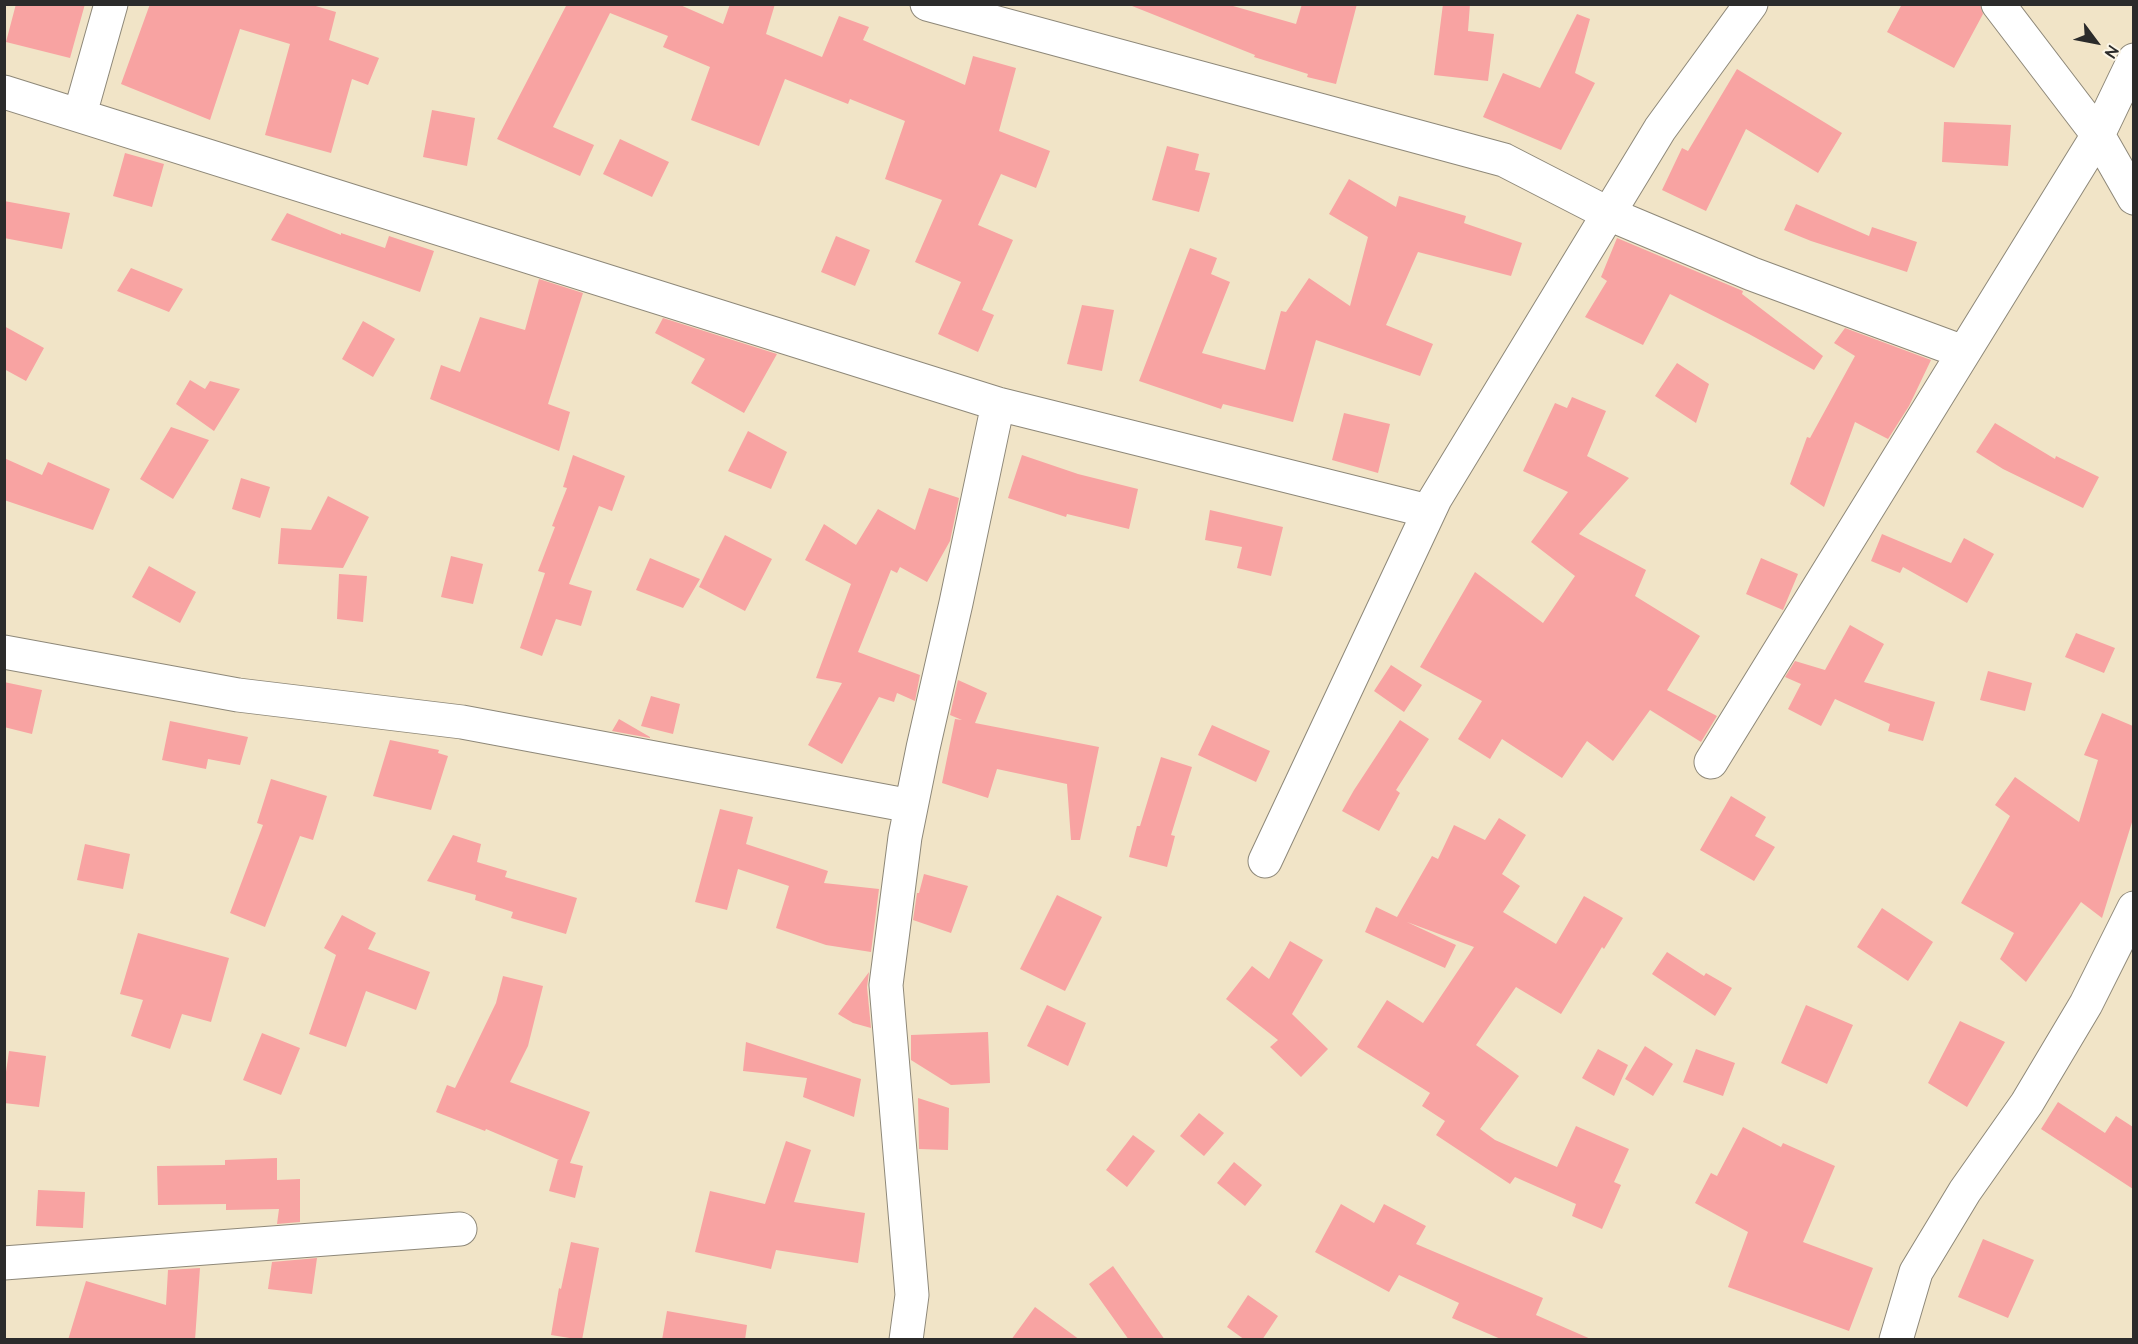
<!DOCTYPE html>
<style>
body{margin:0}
#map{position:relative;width:2138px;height:1344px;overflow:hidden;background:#f1e4c7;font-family:"Architects Daughter",sans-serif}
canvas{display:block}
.frame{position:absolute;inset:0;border:6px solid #2b2b2b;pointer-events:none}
.north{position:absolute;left:2066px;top:12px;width:60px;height:60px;-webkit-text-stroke:4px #fcf5e5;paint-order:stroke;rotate:122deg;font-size:16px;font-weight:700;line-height:24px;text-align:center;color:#2b2b2b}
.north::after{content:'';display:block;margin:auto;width:21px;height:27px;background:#2b2b2b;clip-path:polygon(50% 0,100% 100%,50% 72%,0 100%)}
</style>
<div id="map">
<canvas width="2138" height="1344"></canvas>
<div class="frame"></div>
<div class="north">N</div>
</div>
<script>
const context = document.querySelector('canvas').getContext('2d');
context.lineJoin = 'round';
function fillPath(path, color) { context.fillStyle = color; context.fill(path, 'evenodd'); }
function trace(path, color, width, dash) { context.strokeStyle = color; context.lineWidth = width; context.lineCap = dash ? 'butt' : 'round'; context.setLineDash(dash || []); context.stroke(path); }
const building = new Path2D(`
 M16,4H85L70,58L6,42Z
 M150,4H309L336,12L329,40L379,58L368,85L352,79L331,153L265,135L290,44L240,29L210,120L121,84Z
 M567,4H678L723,24L730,4H775L766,34L822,57L839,16L869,27L863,40L965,85L973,56L1016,68L999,131L1050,151L1036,188L1001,174L978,225L1013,240L982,310L994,315L978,352L938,334L961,282L915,262L942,200L885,179L905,121L850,99L848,104L785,79L759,146L691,120L710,67L663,47L668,36L610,13L553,127L594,145L580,176L497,139Z
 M1133,4H1226L1296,24L1302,4H1357L1336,84L1307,77L1308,74L1254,57L1255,55L1132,6Z
 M1443,4H1470L1468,31L1494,34L1488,81L1434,75Z
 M1902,4H1980L1983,14L1954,68L1887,32Z
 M1577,14L1590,19L1575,73L1595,83L1561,150L1483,117L1503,73L1540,88Z
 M1737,69L1842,133L1818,173L1746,129L1706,211L1662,190L1682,148L1688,151Z
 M432,110L475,118L467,166L423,157Z
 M1944,122L2011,125L2008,166L1942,162Z
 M620,139L669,162L652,197L603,174Z
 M1167,146L1199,154L1195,170L1210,173L1199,212L1152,200Z
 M125,153L164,164L152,207L113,196Z
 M1349,179L1396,207L1399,196L1466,216L1464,223L1522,243L1511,276L1418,252L1386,325L1433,344L1420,376L1316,340L1293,422L1223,404L1221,409L1139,381L1190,248L1217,258L1211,274L1230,282L1202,353L1265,370L1281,311L1286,312L1309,278L1350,306L1368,237L1329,214Z
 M4,201L70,213L62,249L4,238Z
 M1796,204L1869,236L1872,227L1917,242L1907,272L1811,241L1784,230Z
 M287,213L341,235V233L385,248L389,236L434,251L420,292L271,240Z
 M836,236L870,250L855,286L821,272Z
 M1617,238L1743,291L1742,294L1823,356L1814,370L1749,334L1670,294L1643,345L1585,317L1607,281L1601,277Z
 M131,268L183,289L169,312L117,291Z
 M539,279L583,293L548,404L570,412L559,451L430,399L441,365L460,372L480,317L525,330Z
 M1082,305L1114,310L1102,371L1067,364Z
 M663,318L777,354L744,413L691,383L705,359L655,333Z
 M363,321L395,339L373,377L342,359Z
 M4,326L44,348L26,381L4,369Z
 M1845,328L1931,360L1909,406L1888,439L1855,422L1824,507L1790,484L1807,437L1810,438L1855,356L1834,343Z
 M1677,363L1709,384L1696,423L1655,396Z
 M190,380L205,389L210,381L240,389L214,431L176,404Z
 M1572,397L1606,411L1587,456L1629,478L1579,534L1646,570L1635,596L1700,636L1667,690L1717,716L1701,742L1650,710L1613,761L1587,741L1562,778L1502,739L1490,759L1458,739L1482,701L1420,667L1475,572L1543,623L1575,576L1531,542L1568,492L1523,471L1555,403L1567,408Z
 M1344,413L1390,424L1378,473L1332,460Z
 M1995,423L2055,459L2056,456L2099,477L2083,508L2003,469L1976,452Z
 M171,427L209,440L173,499L140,479Z
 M748,431L787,452L771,489L728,471Z
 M573,455L625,476L612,511L599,506L569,584L592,591L581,626L556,619L542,656L520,648L545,573L538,571L555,527L552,526L567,488L563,487Z
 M1022,455L1078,474L1138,489L1129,529L1067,514L1066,517L1008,498Z
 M4,458L42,475L48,462L110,489L93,530L4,500Z
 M241,478L270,487L260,518L232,509Z
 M929,488L959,498L950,541L927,582L900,567L897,573L891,570L858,652L920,675L915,701L897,693L894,702L879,697L842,764L808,745L842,683L816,678L851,584L805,560L824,524L856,545L878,509L915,530Z
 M328,496L369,517L343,568L278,564L281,528L311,530Z
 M1210,510L1283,527L1271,576L1237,568L1242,547L1205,540Z
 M1882,534L1951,563L1964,538L1994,554L1967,603L1903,567L1900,573L1871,561Z
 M725,535L772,559L745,611L699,587Z
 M451,556L483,564L473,604L441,597Z
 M650,558L700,579L683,608L636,590Z
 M1761,558L1798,574L1783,610L1746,594Z
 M149,566L196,592L180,623L132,597Z
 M339,574L367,576L363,622L337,619Z
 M1850,625L1884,644L1864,682L1935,702L1923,741L1888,731L1890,724L1835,699L1821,726L1788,709L1801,684L1785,677L1795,661L1825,670Z
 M2076,633L2115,648L2104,673L2065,657Z
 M1391,665L1422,685L1404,712L1374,691Z
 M1988,671L2032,683L2025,711L1980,700Z
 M958,680L987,693L975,723L1099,747L1080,840H1071L1067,784L997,769L988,798L942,783L955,719L962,720L950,715Z
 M4,682L42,690L32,734L4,727Z
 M651,696L680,704L673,734L641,726Z
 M2102,713L2133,726V819L2102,918L2081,902L2026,982L2000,959L2014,933L1961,903L2010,816L1995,805L2015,777L2079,822L2098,760L2084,755Z
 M619,719L650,737V738L612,731Z
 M1400,720L1429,739L1396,790L1400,793L1379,831L1342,811L1354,790Z
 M170,721L248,737L240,765L208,759L206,769L162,760Z
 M1212,725L1270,751L1256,782L1198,755Z
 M390,740L439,750L438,753L448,756L431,810L373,796Z
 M1161,757L1192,767L1171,835L1175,836L1167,867L1129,857L1137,826H1140Z
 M271,779L327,796L313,840L300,836L265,927L230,913L263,825L257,823Z
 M1731,796L1766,817L1755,836L1775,847L1754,881L1700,850Z
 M720,809L753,817L746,844L828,871L824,883L879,889L871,952L826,945L776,928L789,886L738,869L727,910L695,902Z
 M1499,818L1526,835L1502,874L1520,886L1503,912L1556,944L1584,896L1623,918L1604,949L1602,947L1561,1014L1516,987L1476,1045L1519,1076L1480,1129L1495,1140L1557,1167L1576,1126L1629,1149L1614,1182L1621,1185L1602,1229L1572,1216L1576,1204L1515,1177L1510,1184L1436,1135L1445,1121L1422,1106L1430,1093L1357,1047L1387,1000L1423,1023L1474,947L1407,922L1456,945L1445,968L1365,932L1376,907L1397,917L1432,856L1438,859L1454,825L1485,840Z
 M453,835L481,844L477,862L507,871L505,877L577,898L566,934L511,918L513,912L475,900L476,895L427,881Z
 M85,844L130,854L123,889L77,880Z
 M924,874L968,886L951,933L913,920L917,893H919Z
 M1057,895L1102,917L1065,991L1020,969Z
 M1882,908L1933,942L1908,981L1857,947Z
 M342,915L376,933L368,949L430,972L416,1010L366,991L346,1047L309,1034L336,955L324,948Z
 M138,933L229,958L211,1022L182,1014L170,1049L131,1036L143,1000L120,994Z
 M1290,941L1323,960L1292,1014L1328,1049L1301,1077L1270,1047L1278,1040L1226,999L1252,966L1269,979Z
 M1667,952L1704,976L1706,973L1732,988L1715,1016L1652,974Z
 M869,972L867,987L871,1028L853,1023L838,1014Z
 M503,976L543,986L528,1046L510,1082L590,1112L570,1163L583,1166L575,1198L549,1191L558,1159L559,1160L486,1129L485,1131L436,1112L447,1085L455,1088L496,1003Z
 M1047,1005L1086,1023L1068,1066L1027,1046Z
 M1806,1005L1853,1025L1827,1084L1781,1063Z
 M1960,1021L2005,1042L1967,1107L1928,1083Z
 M988,1032L990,1083L951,1085L911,1060V1035Z
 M262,1033L300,1048L281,1095L243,1080Z
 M746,1042L861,1079L854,1117L803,1097L807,1078L743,1071Z
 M1645,1046L1673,1064L1653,1096L1625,1079Z
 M1598,1049L1628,1065L1614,1096L1582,1078Z
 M1696,1049L1735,1063L1723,1096L1683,1082Z
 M9,1051L46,1056L39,1107L4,1103V1086Z
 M918,1098L949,1108L948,1150L919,1149Z
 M2058,1102L2105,1133L2116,1116L2133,1127V1189L2041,1129Z
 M1199,1113L1224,1133L1204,1156L1180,1136Z
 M1743,1127L1781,1147L1783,1143L1835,1166L1803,1242L1873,1268L1849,1331L1728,1287L1748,1232L1695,1203L1711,1173L1717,1176Z
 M1133,1135L1155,1151L1127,1187L1106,1170Z
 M786,1141L811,1150L794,1202L865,1213L858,1263L776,1250L771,1269L695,1252L710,1191L765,1204Z
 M277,1158V1180L300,1179V1222L277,1224L279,1209L226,1210V1204L158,1205L157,1166L225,1165V1160Z
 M1234,1162L1262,1185L1245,1206L1217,1183Z
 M38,1190L85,1192L83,1228L36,1226Z
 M1341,1204L1374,1223L1384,1204L1426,1226L1416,1244L1543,1298L1536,1315L1593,1340H1503L1452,1318L1459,1303L1399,1275L1389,1292L1315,1252Z
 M1983,1239L2034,1260L2008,1318L1958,1297Z
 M571,1242L599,1248L582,1340L551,1335L559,1288L561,1289Z
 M317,1258L312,1294L268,1289L272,1262Z
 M1113,1266L1165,1340H1129L1089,1284Z
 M200,1268L195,1340H68L86,1281L166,1305L168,1270Z
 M1248,1295L1278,1316L1262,1340H1245L1227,1327Z
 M1035,1307L1080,1340H1011Z
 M667,1311L747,1325L745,1340H662Z`);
const minor = new Path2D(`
 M927,4L1504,160L1609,214L1752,274L1963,352
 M1998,4L2098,135L2134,198
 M4,92L998,404L1428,511
 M80,114L111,4
 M4,652L238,695L462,722L911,806
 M1711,762L2098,135L2134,60
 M1265,861L1435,499L1660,129L1751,4
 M4,1263L460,1229
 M906,1340L912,1295L886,985L905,837L923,748L956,603L998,404
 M1896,1340L1916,1272L1965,1191L2027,1103L2086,1004L2134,908`);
fillPath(building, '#f8a3a2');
trace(minor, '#8e8879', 35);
trace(minor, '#fff', 33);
</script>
